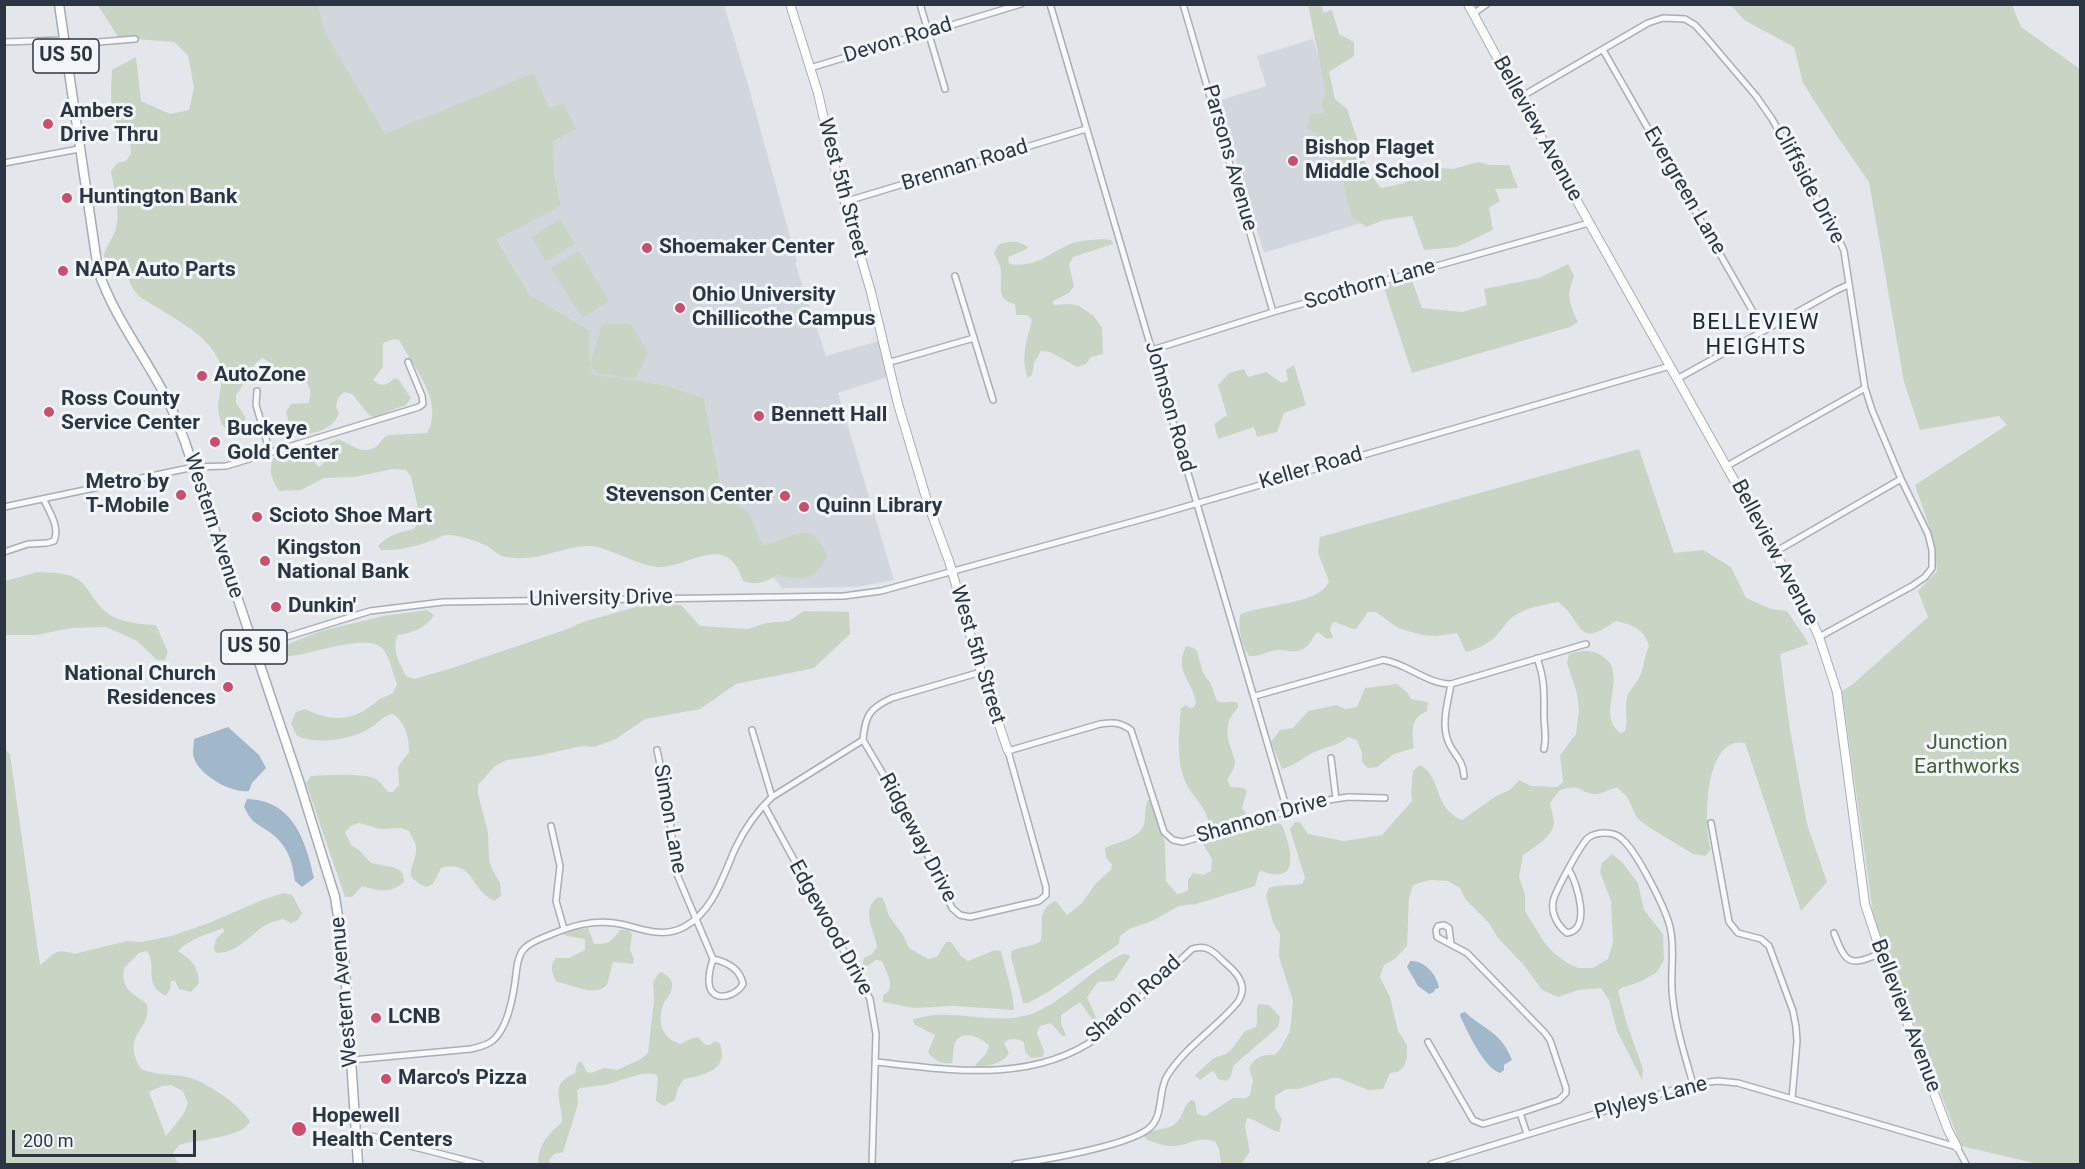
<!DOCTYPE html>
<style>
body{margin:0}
#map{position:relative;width:2085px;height:1169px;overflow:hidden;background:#e3e7eb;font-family:Roboto,sans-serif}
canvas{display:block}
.frame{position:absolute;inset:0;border:6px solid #2c3643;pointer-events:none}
.scale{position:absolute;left:12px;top:1130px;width:184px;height:27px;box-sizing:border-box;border:3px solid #2c3643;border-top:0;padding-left:8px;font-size:18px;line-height:21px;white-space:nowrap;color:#2c3643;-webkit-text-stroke:4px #f3f6f8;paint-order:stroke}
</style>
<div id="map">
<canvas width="2085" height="1169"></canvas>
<div class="frame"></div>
<div class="scale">200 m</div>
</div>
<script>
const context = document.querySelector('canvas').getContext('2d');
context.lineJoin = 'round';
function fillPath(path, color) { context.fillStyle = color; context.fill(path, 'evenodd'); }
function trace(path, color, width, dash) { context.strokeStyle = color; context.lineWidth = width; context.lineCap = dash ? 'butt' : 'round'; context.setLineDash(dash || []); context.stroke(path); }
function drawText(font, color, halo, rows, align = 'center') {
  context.font = font + ' Roboto,sans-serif'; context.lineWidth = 6; context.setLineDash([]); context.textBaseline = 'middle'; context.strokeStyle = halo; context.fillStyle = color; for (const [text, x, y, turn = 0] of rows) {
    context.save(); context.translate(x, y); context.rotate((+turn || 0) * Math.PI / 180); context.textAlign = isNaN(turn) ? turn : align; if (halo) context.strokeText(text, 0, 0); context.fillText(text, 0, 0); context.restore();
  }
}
const built = new Path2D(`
 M314,5H724L747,81L797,262L795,263L826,356L878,341L887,377L838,393L894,580L856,587L782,588L729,523L704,398L665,385L592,374L590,367L589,330L529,294L497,238L561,206L554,173L552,152L383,141L321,37Z
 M1313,39L1368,221L1264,253L1218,101L1266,86L1257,56Z`);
const green = new Path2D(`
 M98,5H318L325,33L385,134L534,73L549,108L564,104L576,129L553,141L554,173L561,206L497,239L529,294L589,330L590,364L602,323L631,324L648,353L635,379L595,373L590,365L592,374L665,385L704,398L723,495L750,514L759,538L764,545C782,543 804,522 818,540C823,546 825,549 827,557C813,582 804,581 777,575C766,582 756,586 743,581C727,530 689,568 658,567C638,566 605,545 588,546C559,547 537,563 506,557C499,556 493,550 487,546C481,542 454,534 447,535C442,535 435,540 430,541C415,547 396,551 381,550L378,546C388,535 400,532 414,529L420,517L411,477L406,470L393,469L354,477L324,478L301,490L279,491C272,479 268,472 273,458L299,450L308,452L318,467L322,465L327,457L330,443L339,439C350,445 366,456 377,446C382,441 382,438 388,435L427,433C445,403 413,366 399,340L394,339L383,343V367L373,380C383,388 386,385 395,378L399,380L411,398L406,405L374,417L369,415L352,394L344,392L338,398L336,406L339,414C330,432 316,432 297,436L291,430L286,412L291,404L308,403C314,392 308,384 302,375C264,379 283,367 262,358C250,366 246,383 236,395V403L246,418L240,428L227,431C207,407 229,386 219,361C208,335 175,319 153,305C149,302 141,299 138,295C130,287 126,272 121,262L109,265L104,256C106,246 110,243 114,234C122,216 114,190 111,171L117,163L126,161L131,154L130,139C107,122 111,95 112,70L136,57L141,101L170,114L189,110L194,88L188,55L174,42L135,39L120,40Z
 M1308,5H1321L1324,13L1332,10L1339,34L1354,42V56L1329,72L1335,99L1347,109L1368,171L1381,188L1401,184L1440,168L1453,169L1478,162L1490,165H1509L1518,188L1495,189L1500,201L1489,208L1493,230L1457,247L1424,250L1412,216L1384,220L1366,227L1351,215L1334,144L1321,147L1318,133L1306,129L1311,114L1325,113L1321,103L1326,93Z
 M1731,5H2012L2021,27L2080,69V1164H2038L1961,1146L1874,920L1842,691L1853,684L1928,617L1918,591L1937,571L1934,541L1915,485L2007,425L1999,416L1920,430L1904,382L1869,182L1835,133L1803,83L1794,47L1744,20Z
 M560,219L575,244L546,261L531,237Z
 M1103,239L1111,240L1113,244L1073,257L1069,265L1074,286L1069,293L1053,301V305L1070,304L1079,306L1094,316L1102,328L1103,354L1091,357L1086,364L1077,367L1050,352L1041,351L1034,363L1032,375L1028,378C1020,358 1027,340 1032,320L1028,315H1016L1015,304C996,300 1002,287 1001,272C1001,265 996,259 994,253L998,245C1010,241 1017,240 1028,247L1025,250L1008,257L1009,264C1037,268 1050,252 1073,243C1082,240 1093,240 1103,239Z
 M579,251L609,301L582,318L551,268Z
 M1568,264L1574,276C1566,297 1569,302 1578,322L1570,327L1412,373L1383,285L1411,278L1422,308L1462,312L1487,305L1484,289L1539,278Z
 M1294,365L1306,405L1284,413L1277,432L1257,437L1254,427L1218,439L1214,424L1227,415L1218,385L1229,373L1244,369L1248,377L1266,372L1282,383L1288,380L1286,370Z
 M1639,449L1674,553L1703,550L1731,567L1746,598L1771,609L1787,611L1809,644L1780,654L1790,730L1807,824L1827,882L1801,911L1745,743C1704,735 1703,824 1711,849L1705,856L1693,854L1647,826L1637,818L1627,797L1618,788C1609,788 1602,795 1594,794C1577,792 1583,783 1560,790L1550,803C1551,809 1554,817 1554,823C1553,837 1533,848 1523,855L1519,877L1525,894V911L1544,942L1553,952L1567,963L1579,968H1593L1608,959L1613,942L1611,901L1600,872L1602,863L1612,854L1622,862L1638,883L1644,910L1663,934L1664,960L1657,972L1642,981L1621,988L1618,991L1627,1024L1643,1069L1642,1080L1617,1031L1609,1000L1601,988L1578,990L1558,997L1542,990L1523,964L1498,938L1489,923L1466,900L1460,888L1448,881L1430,880L1413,885L1409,898L1407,946L1395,959L1384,965L1380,977L1390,997L1398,1031L1407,1045V1058L1404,1066L1398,1072L1390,1073L1383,1089L1368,1090L1339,1078H1332L1299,1089H1286L1275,1096V1108L1282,1119L1279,1132C1267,1129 1259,1121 1247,1118L1245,1126L1250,1152L1241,1164H1221L1219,1149L1215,1141C1197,1137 1192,1143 1176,1146C1166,1147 1156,1143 1147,1140L1144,1136C1155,1127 1166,1131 1175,1124C1183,1117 1183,1106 1191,1100L1195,1101L1197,1114L1205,1116L1233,1098H1246L1250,1095L1253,1081L1249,1068C1255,1057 1263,1054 1275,1055L1281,1048L1290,1031L1293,1001L1279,957L1280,934L1273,923L1266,896L1269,888C1280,884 1290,886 1302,884L1305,878L1290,829L1295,822H1300L1308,834L1344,841L1382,835L1412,801L1411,793L1413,771L1420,765C1443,778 1432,807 1462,820L1496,796L1510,790L1519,780L1531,786L1557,787L1563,782L1560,755L1576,734L1579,711L1577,693L1567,663L1569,654C1582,650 1595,649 1605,658C1628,677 1595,716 1621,733L1625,731C1629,720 1624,710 1627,698C1628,691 1636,685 1639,678C1644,668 1644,657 1649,646C1644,628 1632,625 1615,621C1575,651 1584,620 1558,602C1543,605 1527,607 1514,616C1507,621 1503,628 1498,634C1491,642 1477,650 1466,652L1457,633L1435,636L1422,635L1398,628L1376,612H1368L1356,629C1345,628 1342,623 1333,622L1330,629L1333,638L1327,639L1318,632C1312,636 1312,643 1306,647C1298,655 1287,649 1278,650C1267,651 1260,657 1249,656C1241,643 1238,630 1240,615C1260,604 1321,605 1329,581L1318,553L1320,537Z
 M38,572C52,573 68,572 79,580C86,585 92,596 97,603C111,622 135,624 156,625L168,652L165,660H157L137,641L106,627L71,628L37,635H5V581Z
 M646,604L681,605L700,626L748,629L766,623L789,621L804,611L849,612L850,634L814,668L736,684L700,709L645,719L616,739L594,747L582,746L537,756L507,760L495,766L478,785V794L488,832L489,859L491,867L500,883L501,896L494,901C469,889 475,860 441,868L433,884L426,887C400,875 415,869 416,850C417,844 411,836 409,831L401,828L380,829L359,823L351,826L345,832L351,845L359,850L371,863L392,867L400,870L403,874L404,882C390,894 378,891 362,886L352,897H345L306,783L311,776C326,775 361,773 374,778C380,781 384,787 388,792H393L399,785L398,767L409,752C409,738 406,723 393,714C382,716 379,723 370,728C351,740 316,745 297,736L291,723L296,712L305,709C332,722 352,722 376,702C380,698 388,696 393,693L397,684C393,674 390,658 383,649C370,633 317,652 297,655C288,657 278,656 269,656L271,647L288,644L321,631L383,616L427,610L434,615C427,628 412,633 398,635C391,650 399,662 406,676L414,679L449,669L565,630L583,622Z
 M1186,646L1194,648L1197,651L1203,673L1211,684L1217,701C1224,704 1229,700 1238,703V708C1226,720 1225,732 1231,748C1232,753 1235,758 1235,762C1235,769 1230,774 1227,780L1231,787L1244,788L1247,791L1242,808L1247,815V819L1212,826C1207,822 1208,816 1204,810C1200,802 1192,795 1188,787C1175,763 1179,734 1181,708L1186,705L1190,708L1194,707L1196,703C1192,679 1174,673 1186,646Z
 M1397,684L1407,692L1411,699L1428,702L1427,711C1410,718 1412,732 1414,748L1394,754L1377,767L1368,768L1362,762V753L1357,740L1348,737C1340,745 1328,746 1317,751C1304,756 1297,765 1282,769L1271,742L1280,730L1293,728L1308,711L1336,705L1346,709L1357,707L1365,688Z
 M4,748L10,754L40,965C53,955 56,947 74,954L127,941L141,942L171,936L209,923L262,900L283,893L292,895L302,913L298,920L291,923L283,919C277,921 270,922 264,926C249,936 237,953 217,953L214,950C215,940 216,937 224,932L223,928C208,934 189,939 178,951C192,960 198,966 199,983L191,992L179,989L175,981H171L170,989L166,996C142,984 158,968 147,951L139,953L124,968C121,989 131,992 147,1004C152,1032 120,1032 141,1069C155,1075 167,1074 182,1076C202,1078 239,1104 250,1121C246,1137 195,1140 179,1145L173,1153L178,1164H5ZM171,1085L183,1091L188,1103L183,1115L166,1136L149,1092L162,1086Z
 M1148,800H1151L1152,802L1165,844L1166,881L1177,894L1182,893L1188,890V880L1193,873L1204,875L1211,871L1212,859L1203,844L1205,839L1209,836L1238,831L1263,822L1271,820L1282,825C1291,849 1302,886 1261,871L1259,872L1255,886L1196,904L1179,906L1152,921L1129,929L1120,936L1119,944L1048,992L1028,1003H1023L1011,957L1012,951C1021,945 1031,948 1041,941C1044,924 1036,910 1055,901L1057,902L1067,915L1082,903L1096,883L1111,870L1112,864L1106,858L1105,848C1117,842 1140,839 1144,824C1146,816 1144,809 1148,800Z
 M878,897L883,898L889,916L903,935L909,948L928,959L937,957L946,942H951L961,956L968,961L995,950L1001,951C1005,970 1013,990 1014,1010L954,1006L914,1008L883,1002V996C897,986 887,975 882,961L876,960L867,966L862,964L864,958L872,954L877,947C874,928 860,911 878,897Z
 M588,928L594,944C611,943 610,943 620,930H628L632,934L630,950L634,959L633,964L613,962L607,985C593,998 573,984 557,982C552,975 549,965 556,958H569L585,950V939C578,937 569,938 563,934L565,931Z
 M1123,954L1129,955L1130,957L1114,981L1098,982L1087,997L1097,1020L1092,1019L1080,1002L1061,1015V1023L1066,1036H1062L1051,1023L1040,1026L1037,1033L1044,1051L1043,1057L1031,1058L1025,1052L1024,1042C1017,1039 1010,1037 1004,1043L1009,1053C1003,1064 988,1066 977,1067L975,1065L986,1054L989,1046C983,1038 961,1028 955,1043C953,1049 953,1057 952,1063C943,1065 933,1060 928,1052L935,1035L915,1025L913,1019C921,1018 929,1015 936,1015C968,1013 1002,1025 1034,1013C1067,999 1091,969 1123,954Z
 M662,972C667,976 673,979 672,986C672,993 667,998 664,1003C656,1021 662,1039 681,1044L690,1039L698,1037L705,1045H710L715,1041L720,1044C729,1070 705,1075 684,1079L678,1088L675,1100L664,1106L656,1101C656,1093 659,1081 657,1075C640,1070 621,1082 604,1085C596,1086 588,1087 580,1088L577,1091L578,1104L563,1152L554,1154L549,1160L550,1164H538C539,1143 547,1136 562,1122C562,1098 548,1085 575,1073L577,1064L581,1061L587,1072L591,1073L604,1068L617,1070L641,1059L648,1053L654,1001L653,982L658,974Z
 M1258,1004L1269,1005L1280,1017L1278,1027L1234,1065L1230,1078L1226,1081L1218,1079L1214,1071L1209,1073L1200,1080L1196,1077L1195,1075L1214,1058L1226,1054L1231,1050L1245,1031L1256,1027C1259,1019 1255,1012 1258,1004Z`);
const water = new Path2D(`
 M228,727L259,755L266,768L252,783L249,791C232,794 199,775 194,758C192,753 194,744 194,739Z
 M247,799C293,800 306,841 314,878L302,887L295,881C292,859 287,844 268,831C255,822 252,823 244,807Z
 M1410,961C1424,960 1437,974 1439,988L1435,989L1434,992L1429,994L1418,986L1407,967Z
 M1465,1012C1485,1031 1500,1030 1512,1060L1504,1065V1070L1500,1073C1483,1067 1468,1032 1460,1016L1461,1013Z`);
const street = new Path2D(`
 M920,4L945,89
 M1050,4L1287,810
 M1183,4L1273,312
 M1473,14L1487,4
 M4,42L64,40L74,44L135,39
 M1603,50L1764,331
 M810,68L1021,4
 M1519,98L1648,23L1663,18L1685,19L1695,25L1705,36L1756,96L1772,119L1835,230L1844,251L1865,388L1872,410L1901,479L1928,534L1932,550V568L1925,577L1912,586L1819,637
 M4,163L79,149
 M844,202L1086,129
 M955,276L993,400
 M1152,350L1273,312L1589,223
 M887,361H894L974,338
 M1677,379L1837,290L1848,285
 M257,391L256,405L270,452
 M1727,466L1865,388
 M4,507L194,467L226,466L419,407L423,404L422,396L408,362
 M4,552L28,544L47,543L54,541C60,527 50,513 44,500
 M1775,552L1901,479
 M254,647L370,611L443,602L844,596L881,591L1157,515L1670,366
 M1537,658C1545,680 1544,693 1544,716C1544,728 1547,737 1544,749
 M1451,684C1448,702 1441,723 1448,741C1453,755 1463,758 1464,776
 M1255,696L1383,660C1407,663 1426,684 1451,684L1586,644
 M752,730L772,797
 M863,740L915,828L952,908L960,915L970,917L1039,901L1046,895V887L1008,751L1100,724C1113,722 1120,722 1131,730L1164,832L1173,840L1183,842L1322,801L1348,797L1385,798
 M657,750L668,802L676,872L713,959C710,968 707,979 710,988C716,1003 737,995 743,984C740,968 727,962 713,959
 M1331,758L1336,799
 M764,805L870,999L876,1034L872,1164
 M1711,823L1729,922L1738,933L1761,939L1769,946L1793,1011L1796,1027L1797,1041L1792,1099
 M551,826L560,866L556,901L564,929
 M1569,870C1577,883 1592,930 1567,933C1558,926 1551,914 1553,902C1554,893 1581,844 1588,838C1593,834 1599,833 1605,833C1612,833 1617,834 1622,839C1637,852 1665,907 1670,927C1676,951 1669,975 1673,1000C1676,1028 1685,1056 1693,1084
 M1834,933C1846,964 1849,967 1881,953
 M1451,944L1449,928L1444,925L1438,926L1436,930L1437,937L1467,953L1545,1033L1550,1040L1566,1088V1093L1559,1100L1520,1113L1527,1134
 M1428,1042L1473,1120L1483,1124L1520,1113
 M352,1060L471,1049C478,1047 486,1046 492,1041C508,1029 514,993 516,974C517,966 518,955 524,949C531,941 543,938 552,934C572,926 592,920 614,923C638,926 660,940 684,927C713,912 723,876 735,849C744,830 757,811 772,797L863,740C865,715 870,708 892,698L981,672
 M876,1062C950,1070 1033,1084 1098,1037L1192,949C1204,945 1211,949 1220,958C1228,966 1240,974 1242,986C1243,992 1240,999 1237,1003C1215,1029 1185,1047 1167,1076C1157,1093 1165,1117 1147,1130C1124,1146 1045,1160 1015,1164
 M356,1136H372L480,1164
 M1431,1164L1693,1084L1718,1081L1738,1083L1957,1147L1966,1164`);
const secondary = new Path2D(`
 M790,4L818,93L836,172L871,292L898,404L928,504L949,561L981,672L1008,751
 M1468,4L1519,98L1805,606L1819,637L1837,692L1865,904L1881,953L1948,1130L1957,1147`);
const primary = new Path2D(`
 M59,4L98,270C114,318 146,357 169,403C175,415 180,429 185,442L298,778L335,897L344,955L358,1164`);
const markers = [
 [48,124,6,"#c94f6c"],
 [1293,161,6,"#c94f6c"],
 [67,198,6,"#c94f6c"],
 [647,248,6,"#c94f6c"],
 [63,271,6,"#c94f6c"],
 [680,308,6,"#c94f6c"],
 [202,376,6,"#c94f6c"],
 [49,412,6,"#c94f6c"],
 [759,416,6,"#c94f6c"],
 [215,442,6,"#c94f6c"],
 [181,495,6,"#c94f6c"],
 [785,496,6,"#c94f6c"],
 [804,507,6,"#c94f6c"],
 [257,517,6,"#c94f6c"],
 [265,561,6,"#c94f6c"],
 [276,607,6,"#c94f6c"],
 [228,687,6,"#c94f6c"],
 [376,1018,6,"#c94f6c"],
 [386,1079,6,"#c94f6c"],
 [299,1129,8,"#c94f6c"]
];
const shields = [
 [66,56,66],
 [254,647,66]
];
const shieldNames = [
 ["US 50",66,56],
 ["US 50",254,647]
];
const streetNames = [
 ["Devon Road",898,41,-17],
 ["Belleview Avenue",1537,129,61],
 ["Parsons Avenue",1229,158,74],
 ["Brennan Road",965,166,-17],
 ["Cliffside Drive",1808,185,62],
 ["West 5th Street",842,188,75],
 ["Evergreen Lane",1684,191,60],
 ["Scothorn Lane",1370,285,-16],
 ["Johnson Road",1169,407,74],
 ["Keller Road",1311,469,-16],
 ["Western Avenue",213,526,72],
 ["Belleview Avenue",1774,553,62],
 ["University Drive",601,599,-1],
 ["West 5th Street",977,655,73],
 ["Simon Lane",669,819,80],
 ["Shannon Drive",1262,819,-16],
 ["Ridgeway Drive",917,838,62],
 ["Edgewood Drive",830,928,61],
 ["Western Avenue",345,992,-95],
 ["Sharon Road",1134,1000,-42],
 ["Belleview Avenue",1905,1016,69],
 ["Plyleys Lane",1651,1099,-15]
];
const poiNames = [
 ["Ambers",60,112],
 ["Drive Thru",60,136],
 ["Bishop Flaget",1305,149],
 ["Middle School",1305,173],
 ["Huntington Bank",79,198],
 ["Shoemaker Center",659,248],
 ["NAPA Auto Parts",75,271],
 ["Ohio University",692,296],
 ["Chillicothe Campus",692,320],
 ["AutoZone",214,376],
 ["Ross County",61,400],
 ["Service Center",61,424],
 ["Bennett Hall",771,416],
 ["Buckeye",227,430],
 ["Gold Center",227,454],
 ["Metro by",169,483,"right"],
 ["T-Mobile",169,507,"right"],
 ["Stevenson Center",773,496,"right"],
 ["Quinn Library",816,507],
 ["Scioto Shoe Mart",269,517],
 ["Kingston",277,549],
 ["National Bank",277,573],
 ["Dunkin'",288,607],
 ["National Church",216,675,"right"],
 ["Residences",216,699,"right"],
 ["LCNB",388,1018],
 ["Marco's Pizza",398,1079],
 ["Hopewell",312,1117],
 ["Health Centers",312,1141]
];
const parkNames = [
 ["Junction",1967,744],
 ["Earthworks",1967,768]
];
const neighbourhoodNames = [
 ["BELLEVIEW",1756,323],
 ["HEIGHTS",1756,348]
];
fillPath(built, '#d2d6dd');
fillPath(green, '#cad4c5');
fillPath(water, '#a0b8c9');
trace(street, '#a8aeb5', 8);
trace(secondary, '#a8aeb5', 10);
trace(primary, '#a3acb6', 11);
trace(street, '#f6f8f9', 5);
trace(secondary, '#fff', 8);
trace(primary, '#fff', 8);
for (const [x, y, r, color] of markers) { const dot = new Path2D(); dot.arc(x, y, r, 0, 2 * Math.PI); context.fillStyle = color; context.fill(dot); trace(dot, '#f3f6f8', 2); }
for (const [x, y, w] of shields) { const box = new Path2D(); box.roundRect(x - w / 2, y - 17, w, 34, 4.5); context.fillStyle = '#f3f6f8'; context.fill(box); trace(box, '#2c3643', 1.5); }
drawText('bold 20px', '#2c3643', null, shieldNames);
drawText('21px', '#2c3643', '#f3f6f8', streetNames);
drawText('bold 21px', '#2c3643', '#f3f6f8', poiNames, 'left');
drawText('21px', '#445e3a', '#f3f6f8', parkNames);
context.letterSpacing = '1.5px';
drawText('22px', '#1e2734', '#f3f6f8', neighbourhoodNames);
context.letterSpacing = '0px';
</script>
